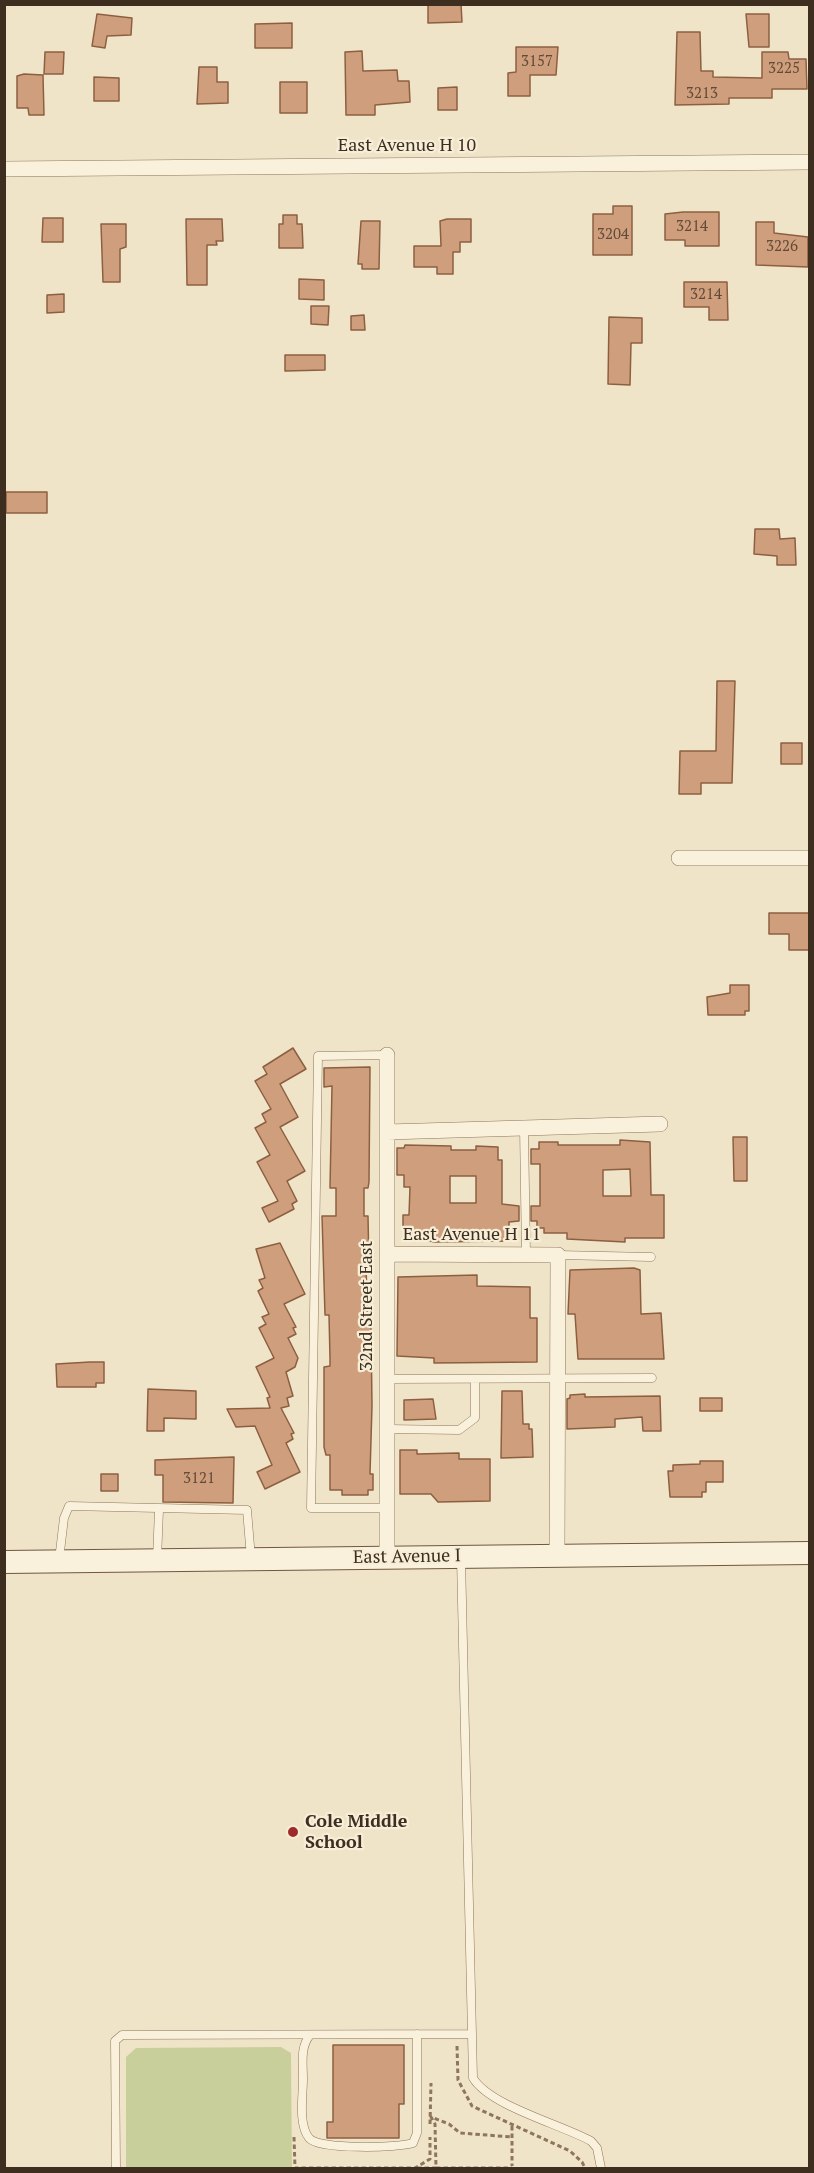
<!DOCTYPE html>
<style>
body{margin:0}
#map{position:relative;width:814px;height:2173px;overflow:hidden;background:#f0e4c8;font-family:"PT Serif",serif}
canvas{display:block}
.frame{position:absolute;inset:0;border:6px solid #3d2e20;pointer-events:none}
</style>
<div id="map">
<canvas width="814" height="2173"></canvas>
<div class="frame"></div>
</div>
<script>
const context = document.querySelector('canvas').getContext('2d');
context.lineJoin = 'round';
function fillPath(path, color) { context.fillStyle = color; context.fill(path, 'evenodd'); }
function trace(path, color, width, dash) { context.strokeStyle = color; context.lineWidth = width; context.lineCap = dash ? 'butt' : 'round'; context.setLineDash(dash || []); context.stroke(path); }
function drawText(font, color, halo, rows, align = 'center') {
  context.font = font + ' "PT Serif",serif'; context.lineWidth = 4.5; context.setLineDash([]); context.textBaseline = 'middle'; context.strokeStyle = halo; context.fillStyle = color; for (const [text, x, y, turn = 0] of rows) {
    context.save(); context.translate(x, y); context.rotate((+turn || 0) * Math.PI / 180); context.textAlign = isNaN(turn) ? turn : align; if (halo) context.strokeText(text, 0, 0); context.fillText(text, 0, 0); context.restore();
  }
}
const green = new Path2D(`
 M281,2047L291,2053L292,2168H126V2057L136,2048Z`);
const building = new Path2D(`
 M428,4H461L462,22L428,23Z
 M97,14L132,18L131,35L107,36L105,48L92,46Z
 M746,14H769V47H749Z
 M292,23V48H255V24Z
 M677,32H700L701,71H713V77L762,78V52H788L789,59H806L807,89H772V98H729V104L675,105Z
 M516,47H558L556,75H530V96H508V73L516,72Z
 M362,51L363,71L397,70L398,81H409L410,102L375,105V115H346L345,52Z
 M45,52H64L63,74H44Z
 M199,67H217V82H228V103L197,104Z
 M24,74L43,75L44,115H29L28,108H17V76Z
 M94,77L119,78V101H94Z
 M280,82H307V113H280Z
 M457,87V110H438V88Z
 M613,206H632V255H593V214H613Z
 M683,212H719V246H685V240H665V214Z
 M283,215H297V224H302L303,248H279V224H283Z
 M43,218H63V242H42Z
 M186,219H222L223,241H216L217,245H207V285H187Z
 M447,219H471V242H460V252H453V274H437V267H414V246H441L440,221Z
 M361,221H380L379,269H362V264H358Z
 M756,222H774V233L808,237V267L756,265Z
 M101,224H126V247L120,249V282H103Z
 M299,279L324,280V300L299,299Z
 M684,282H727L728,320H709V307H684Z
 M64,294V312L47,313V295Z
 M311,306H329L328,325L311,324Z
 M364,315L365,330H351V316Z
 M609,317L642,318V343H631L630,385L608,384Z
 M285,355H325V370L285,371Z
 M6,492H47V513H6Z
 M755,529H779L780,539L795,538L796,565H777V556L754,554Z
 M717,681H735L732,783H701V794H679L680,751H716Z
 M781,743H802V764H781Z
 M769,913H810V950H789V934H769Z
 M730,985H749V1011H745V1015H708L707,997L730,993Z
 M293,1048L306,1069L280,1084L298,1117L280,1127L305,1171L287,1181L297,1201L292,1204L294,1209L269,1222L262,1208L278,1201L257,1162L270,1155L255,1128L266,1122L262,1114L271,1109L255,1081L267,1074L263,1067Z
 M370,1067L369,1182L368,1188H364V1216H368L369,1268H366L368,1326H371L372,1406L370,1474H373V1490H368V1495H342V1490H330V1455H326L324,1447V1367L330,1366V1358L329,1315H325L322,1216H336V1188H330L332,1086L324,1087V1068Z
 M733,1137H747V1181H734Z
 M620,1140L650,1142L651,1195H664V1238H625V1242L567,1239V1233H544V1228H537V1221H531V1206H540V1164H531V1149H539V1142H558V1145H620ZM630,1169L631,1196H603V1170Z
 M405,1145L451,1146V1150H476V1146L498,1147V1160H502V1204L519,1206V1221L509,1222V1241L434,1242L427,1240V1236H409V1229H403V1215H409L410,1187H404V1175H397V1148H404ZM450,1176H476V1203H450Z
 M280,1243L305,1294L284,1304L296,1327L293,1328L296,1334L288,1338L298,1358L295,1367L286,1372L293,1396L287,1398L289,1406L281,1408L294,1433L291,1434L293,1439L286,1443L300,1472L265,1489L257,1472L272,1465L255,1426L236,1427L227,1409L270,1408L267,1398L270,1397L256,1367L274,1358L259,1328L266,1324L262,1317L269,1314L258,1291L263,1288L259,1280L265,1278L256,1249Z
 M634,1268L640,1270L641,1314L661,1313L664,1359H578L575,1314H568L570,1270Z
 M477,1275V1286L530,1287V1318H537V1362L434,1363V1358L397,1356L398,1277Z
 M90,1362H104V1383H96V1387H57L56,1364Z
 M148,1389L196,1391V1419L164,1418V1431H147Z
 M502,1391H522L523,1424H529V1429H532L533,1457L501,1458Z
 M585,1394V1397L660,1396L661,1431H643L642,1417L615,1419V1427L567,1429V1399L570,1398V1395Z
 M700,1398H722V1411H700Z
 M433,1399L436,1419L404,1420V1400Z
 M400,1450H417V1454L459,1453V1459H490V1501L438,1502L431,1494H400Z
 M234,1457L233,1503L163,1502V1475H155V1460Z
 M700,1461H723V1482H706V1492H702V1497H670L668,1471H673V1465L700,1464Z
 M101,1474H118V1491H101Z
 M333,2045H404V2104H399V2138H327V2122H333Z`);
const path = new Path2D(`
 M457,2046L458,2080L472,2106L570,2151L582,2162L585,2168
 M430,2124L431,2083
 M512,2126V2166
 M294,2137L295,2168H415L430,2159V2137
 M417,2168H436L435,2124L431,2117L449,2124L460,2133L512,2137
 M436,2168H512`);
const lane = new Path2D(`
 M524,1128L526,1255
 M558,1255L651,1257
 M387,1379L652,1378
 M387,1429L459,1430L475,1418V1380
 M387,1508H311L318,1056L387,1055
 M461,1558L473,2078C490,2106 560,2124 591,2141L597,2148L601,2168
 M157,1559L159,1510
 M59,1560L64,1518L69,1506L247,1510L251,1558
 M310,2035C300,2047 303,2064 303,2079C303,2096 298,2124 309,2138C318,2150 399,2148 413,2143L417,2133V2034
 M116,2168L115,2041L122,2035L471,2034`);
const street = new Path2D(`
 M4,169L810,162
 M679,858H810
 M387,1132L660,1124
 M387,1254L558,1255L557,1555
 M387,1558V1055`);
const secondary = new Path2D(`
 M4,1562L810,1553`);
const markers = [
 [293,1832,6,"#9e2a2b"]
];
const numberNames = [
 ["3157",537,62],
 ["3225",784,69],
 ["3213",702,94],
 ["3214",692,227],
 ["3204",613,235],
 ["3226",782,247],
 ["3214",706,295],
 ["3121",199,1479]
];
const streetNames = [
 ["East Avenue H 10",407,146],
 ["East Avenue H 11",472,1235],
 ["32nd Street East",367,1306,-90],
 ["East Avenue I",407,1557,-1]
];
const poiNames = [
 ["Cole Middle",305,1822],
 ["School",305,1843]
];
fillPath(green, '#c9cf9b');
fillPath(building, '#cf9f7d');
trace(building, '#8d5f41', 1.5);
trace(lane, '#8d765c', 9);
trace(street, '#8d765c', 16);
trace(secondary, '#6f573f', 24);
trace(path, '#8d765c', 3, [4.5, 3]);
trace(lane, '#faf1dc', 8);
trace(street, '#faf1dc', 15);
trace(secondary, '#faf1dc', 22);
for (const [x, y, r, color] of markers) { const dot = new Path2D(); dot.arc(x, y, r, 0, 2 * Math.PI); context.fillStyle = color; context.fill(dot); trace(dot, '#f7eed8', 2); }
drawText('15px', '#624a37', null, numberNames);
drawText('18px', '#3d2e20', '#f7eed8', streetNames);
drawText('bold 18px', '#3d2e20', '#f7eed8', poiNames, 'left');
</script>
